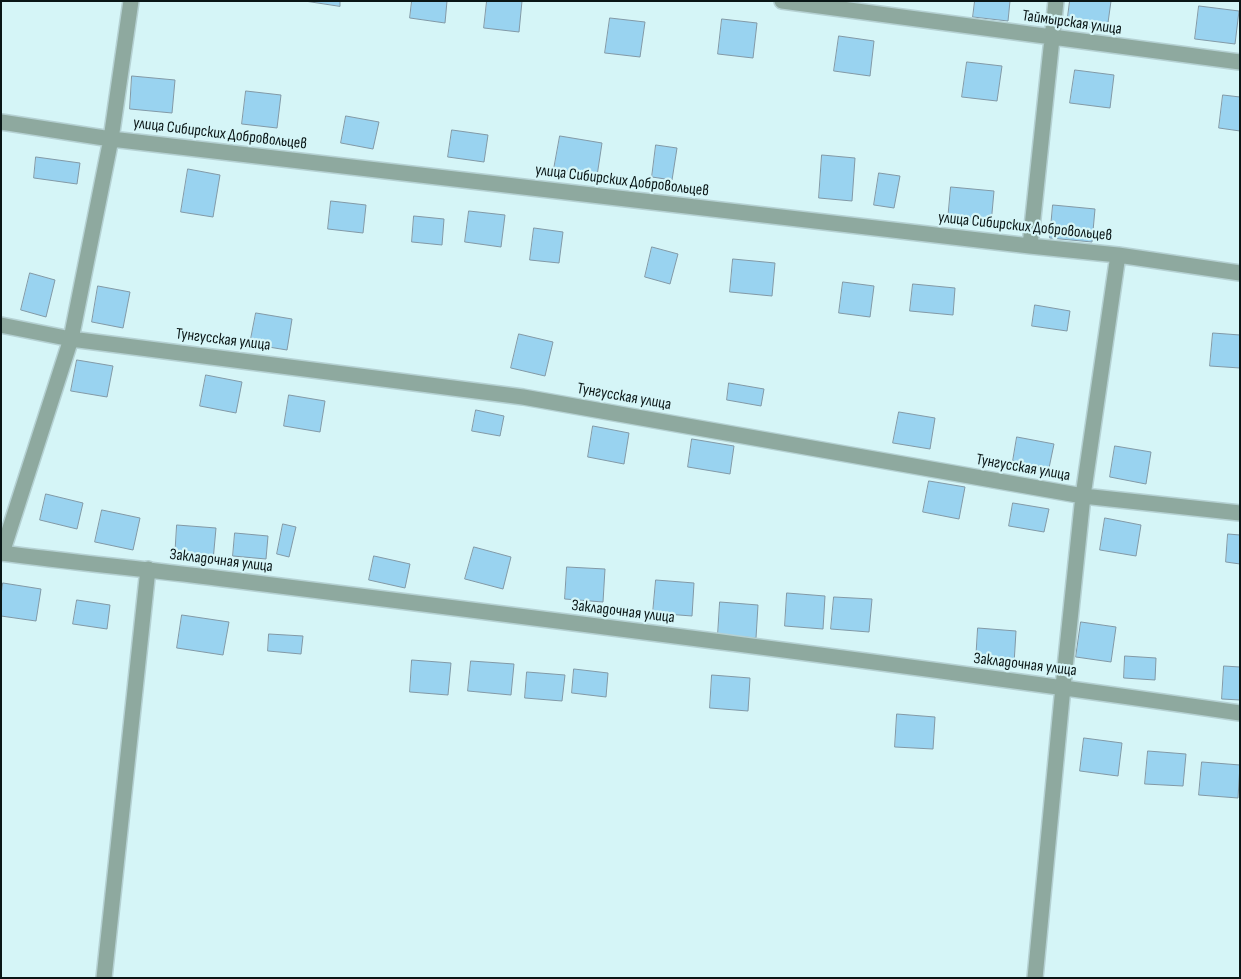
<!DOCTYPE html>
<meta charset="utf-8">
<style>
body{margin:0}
#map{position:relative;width:1241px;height:979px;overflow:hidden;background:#d5f5f7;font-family:"Sofia Sans Condensed",sans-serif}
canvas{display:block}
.frame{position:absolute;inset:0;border:2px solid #0a1616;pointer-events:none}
</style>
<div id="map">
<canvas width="1241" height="979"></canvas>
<div class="frame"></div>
</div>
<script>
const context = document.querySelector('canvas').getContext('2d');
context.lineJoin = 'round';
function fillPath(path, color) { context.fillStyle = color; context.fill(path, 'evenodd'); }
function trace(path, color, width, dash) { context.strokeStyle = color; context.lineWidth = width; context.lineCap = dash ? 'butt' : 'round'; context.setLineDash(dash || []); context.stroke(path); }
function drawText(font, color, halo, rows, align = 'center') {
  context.font = font + ' "Sofia Sans Condensed",sans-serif'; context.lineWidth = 4.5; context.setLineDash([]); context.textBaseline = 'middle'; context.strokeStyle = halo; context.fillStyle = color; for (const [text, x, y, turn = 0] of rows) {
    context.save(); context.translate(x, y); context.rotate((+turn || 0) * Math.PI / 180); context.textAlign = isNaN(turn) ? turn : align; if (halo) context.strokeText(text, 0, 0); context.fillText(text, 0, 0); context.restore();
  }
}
const building = new Path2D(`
 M305,1H340V6Z
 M412,1H447L445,23L410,18Z
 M487,1H522L519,32L484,28Z
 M975,1H1010L1008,21L973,17Z
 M1070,1H1111L1107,30L1067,24Z
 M1199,6L1239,11L1235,44L1195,39Z
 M610,18L645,22L640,57L605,53Z
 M722,19L757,23L753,58L718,54Z
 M839,36L874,41L870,76L834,71Z
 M967,62L1002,66L997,101L962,97Z
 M1075,70L1114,75L1110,108L1070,103Z
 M132,76L175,80L172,113L130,109Z
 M246,91L281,95L277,128L242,124Z
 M1223,95L1240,97V131L1219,128Z
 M346,116L379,122L373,149L341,143Z
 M452,130L488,135L484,162L448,157Z
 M560,136L602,143L597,176L554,169Z
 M656,145L677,148L672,180L652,177Z
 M822,155L855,158L852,201L819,198Z
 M36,157L80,163L77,184L34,178Z
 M188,169L220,175L213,217L181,212Z
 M879,173L900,176L894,208L874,205Z
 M951,187L994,191L991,224L948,220Z
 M331,201L366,205L363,233L328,229Z
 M1053,205L1095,209L1092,242L1050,238Z
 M469,211L505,215L501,247L465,242Z
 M414,216L444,219L442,245L412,242Z
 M534,228L563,232L559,263L530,260Z
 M652,247L678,254L670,284L645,277Z
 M733,259L775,263L772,296L730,292Z
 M30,273L55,280L46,317L21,310Z
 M843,282L874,286L870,317L839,313Z
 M913,284L955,288L953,315L910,311Z
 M98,286L130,292L123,328L92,322Z
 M1035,305L1070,311L1067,331L1032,326Z
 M256,313L292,319L287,350L250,344Z
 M1213,333L1240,335V368L1210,366Z
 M519,334L553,342L545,376L511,368Z
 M77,360L113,366L107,397L71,391Z
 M206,375L242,382L236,413L200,406Z
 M729,383L764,389L761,406L727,400Z
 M289,395L325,401L320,432L284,426Z
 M476,410L504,416L500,436L472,431Z
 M899,412L935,418L930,449L893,443Z
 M593,426L629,433L624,464L588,457Z
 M1017,437L1054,444L1049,468L1013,461Z
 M692,439L734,446L730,474L688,467Z
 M1115,446L1151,452L1146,484L1110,477Z
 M929,481L965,487L959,519L923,512Z
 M46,494L83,503L77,529L40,520Z
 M1013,503L1049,509L1044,532L1009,526Z
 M102,510L140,518L133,550L95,542Z
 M1105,518L1141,525L1136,556L1100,550Z
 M283,524L296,527L289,557L277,554Z
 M177,525L216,528L213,561L175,558Z
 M235,533L268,536L266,559L233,556Z
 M1228,534L1240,535V564L1226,562Z
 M474,547L511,557L503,589L465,579Z
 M374,556L410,564L405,588L369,580Z
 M567,567L605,569L603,602L565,599Z
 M656,580L694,583L692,616L653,613Z
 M3,583L41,589L36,621L1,616V595Z
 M787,593L825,596L823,629L785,626Z
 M834,597L872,599L869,632L831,629Z
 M77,600L110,605L107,629L73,624Z
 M720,602L758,605L756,638L718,635Z
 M182,615L229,622L223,655L177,648Z
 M1081,622L1116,627L1111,662L1076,657Z
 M978,628L1016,631L1014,664L976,661Z
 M269,634L303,636L301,654L268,651Z
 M1125,656L1156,658L1155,680L1124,678Z
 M412,660L451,663L448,695L410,692Z
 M471,661L514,664L511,695L468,691Z
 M1224,666L1240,667V700L1222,699Z
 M574,669L608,673L606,697L572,693Z
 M527,672L565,675L562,701L525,698Z
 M712,675L750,678L748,711L710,708Z
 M897,714L935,717L933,749L895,747Z
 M1084,738L1122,743L1118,776L1080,771Z
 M1148,751L1186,754L1183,786L1145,784Z
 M1202,762L1240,765L1238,798L1199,795Z`);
const minor = new Path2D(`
 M782,1L1240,62
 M1,122L111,139L1030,246L1118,255L1240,273
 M1030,246L1056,1
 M1,325L71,339L523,397L1083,496L1240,513
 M1,553C78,563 155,570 232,580C568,622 904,664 1240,713
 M2,553L71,339L111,139L131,1
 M104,978L148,569
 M1035,978L1063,687L1083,496L1118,255`);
const streetNames = [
 ["Таймырская улица",1072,23,8],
 ["улица Сибирских Добровольцев",220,134,7],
 ["улица Сибирских Добровольцев",622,181,7],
 ["улица Сибирских Добровольцев",1025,227,6],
 ["Тунгусская улица",223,340,7],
 ["Тунгусская улица",624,397,10],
 ["Тунгусская улица",1023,468,10],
 ["Закладочная улица",221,561,7],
 ["Закладочная улица",623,612,7],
 ["Закладочная улица",1025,665,7]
];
fillPath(building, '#99d3f0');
trace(building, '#8299a6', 1);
trace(minor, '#b5d1d3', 18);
trace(minor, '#8ea99f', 15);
drawText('16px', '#0a1616', '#d5f5f7', streetNames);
</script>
